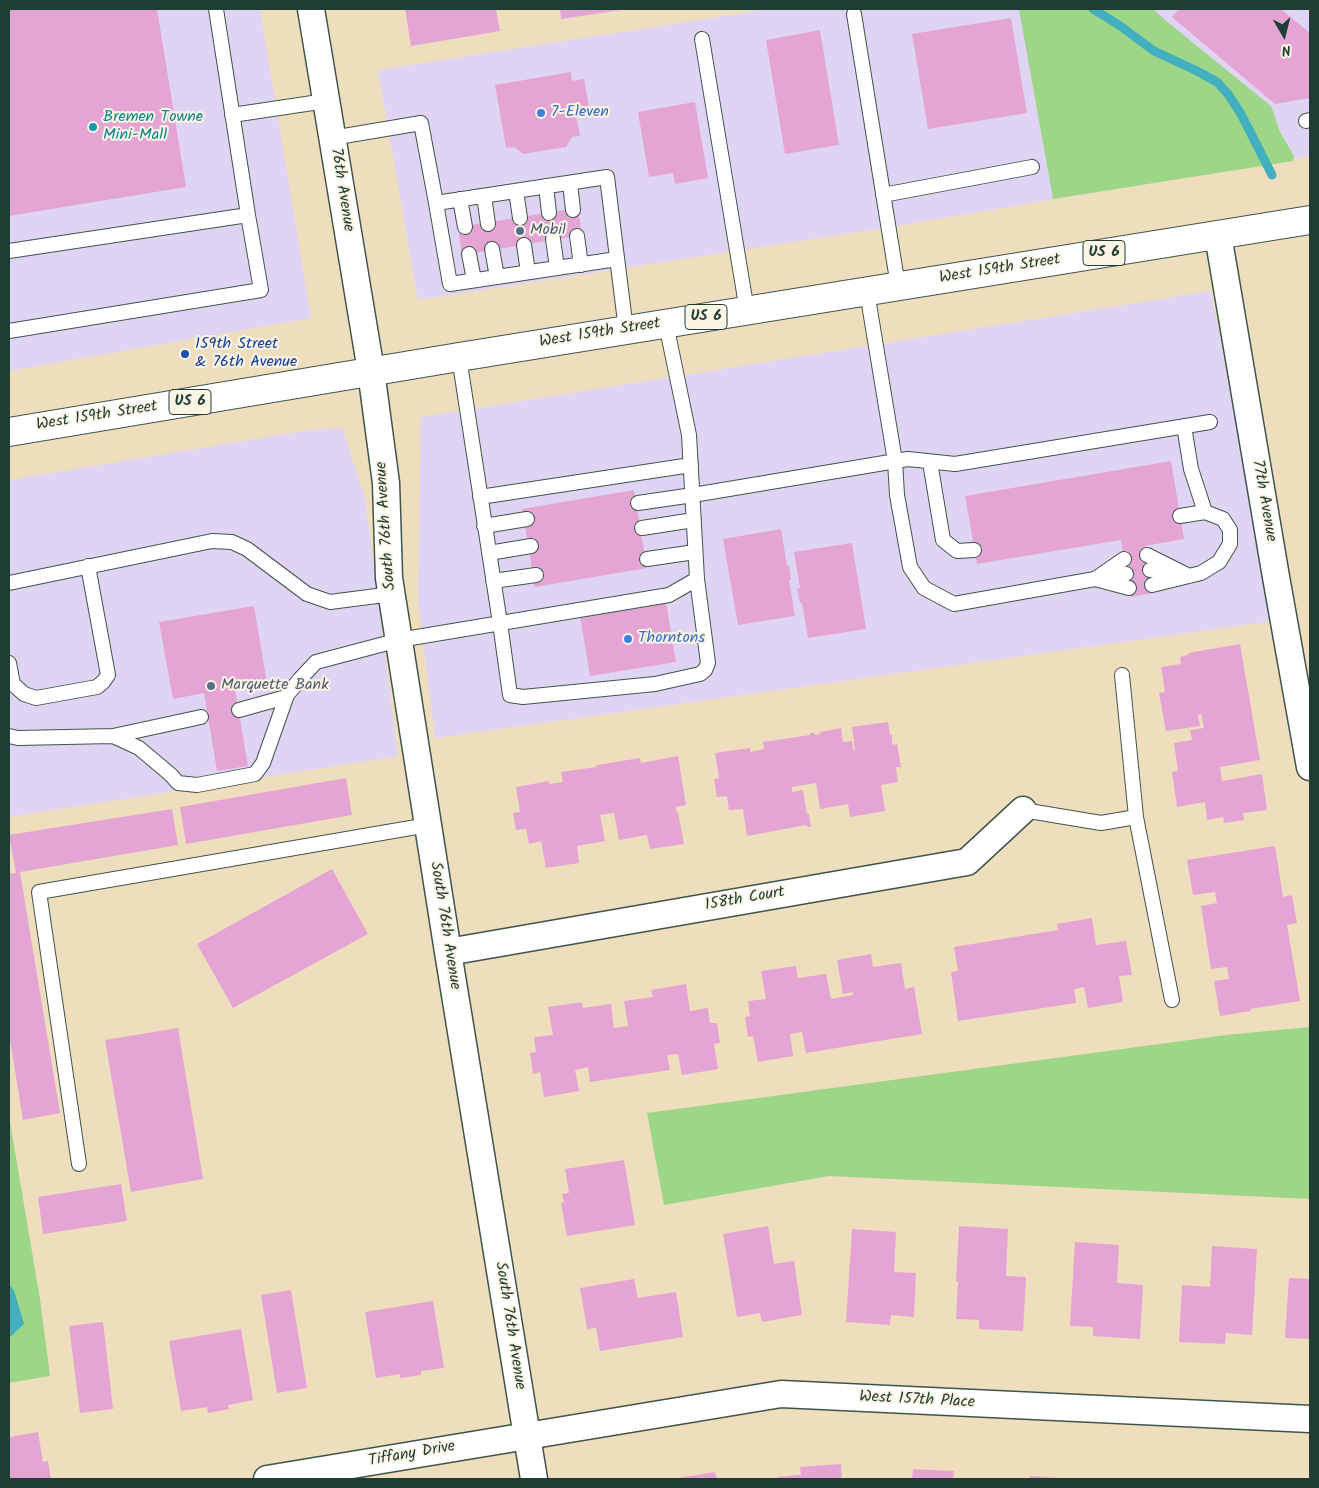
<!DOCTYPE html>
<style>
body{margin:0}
#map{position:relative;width:1319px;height:1488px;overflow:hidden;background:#efdebd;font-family:Kalam,sans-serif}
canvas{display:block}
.frame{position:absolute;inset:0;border:10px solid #1f3d34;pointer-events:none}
.north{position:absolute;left:1259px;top:10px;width:50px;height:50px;-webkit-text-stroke:4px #fcf5e5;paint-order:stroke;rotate:172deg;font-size:14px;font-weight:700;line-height:20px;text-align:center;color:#1f3d34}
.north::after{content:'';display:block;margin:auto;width:18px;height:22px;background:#1f3d34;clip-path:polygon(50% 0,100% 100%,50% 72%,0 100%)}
</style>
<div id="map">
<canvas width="1319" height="1488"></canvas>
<div class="frame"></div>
<div class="north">N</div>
</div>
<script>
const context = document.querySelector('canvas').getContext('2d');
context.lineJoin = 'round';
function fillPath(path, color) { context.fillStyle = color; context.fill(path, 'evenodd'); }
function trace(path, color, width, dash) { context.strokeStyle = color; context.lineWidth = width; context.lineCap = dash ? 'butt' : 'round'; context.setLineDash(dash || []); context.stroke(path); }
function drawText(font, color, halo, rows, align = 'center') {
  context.font = font + ' Kalam,sans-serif'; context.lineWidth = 4; context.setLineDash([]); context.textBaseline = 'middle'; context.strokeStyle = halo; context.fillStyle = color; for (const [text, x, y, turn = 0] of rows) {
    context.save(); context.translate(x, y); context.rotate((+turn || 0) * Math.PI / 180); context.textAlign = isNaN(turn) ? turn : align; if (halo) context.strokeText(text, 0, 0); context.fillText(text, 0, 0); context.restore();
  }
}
const built = new Path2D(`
 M9,9H260L311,318L9,371Z
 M769,9H1310V156L896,226L418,300L378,70Z
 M1211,291L1274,621L435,738L418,601L421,417Z
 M342,428L365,498L398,756L9,817V480L303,431Z`);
const green = new Path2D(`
 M1019,9H1153L1165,20L1271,106L1280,132L1294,156L1293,161L1053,199Z
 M1310,1027V1199L829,1176L664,1205L647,1113L1226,1035Z
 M9,1116L40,1299L50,1376L9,1383Z`);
const water = new Path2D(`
 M9,1285L14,1290L24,1324L9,1338Z`);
const stream = new Path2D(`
 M1093,9L1119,25L1154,51L1195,70L1217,82L1228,94L1241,114L1272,175`);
const building = new Path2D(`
 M9,9H157L186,187L9,216Z
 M405,9H496L500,31L411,46Z
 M560,9H621V10L561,19Z
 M1179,9H1281L1310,33V98L1275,104L1172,17Z
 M1011,18L1027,113L928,129L912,34Z
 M820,30L839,145L785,154L766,40Z
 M571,72L572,81L584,79L590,112L576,114L580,136L572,137L566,147L523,154L514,147L506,148L495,85Z
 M695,102L708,178L675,184L673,173L649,177L638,112Z
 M578,208L582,235L462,255L458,227Z
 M1171,461L1184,539L1145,546L1154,593L1130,597L1121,540L977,564L965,496Z
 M634,490L647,568L535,587L522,509Z
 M781,529L787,566L789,565L791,580H789L795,616L738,625L723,539Z
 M852,543L866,629L808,638L802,603H800L797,589L800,588L794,552Z
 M666,602L676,662L590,676L580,616Z
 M254,606L267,683L235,689L248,766L217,771L204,693L173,699L159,622Z
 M1240,644L1260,760L1220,767L1222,781L1262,774L1267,810L1243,813L1244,820L1224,823L1223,817L1207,820L1205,802L1177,807L1172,772L1178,771L1174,743L1192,740L1190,730L1204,728L1201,714L1198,715L1200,726L1166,731L1159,693L1165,692L1161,667L1181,664L1180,657L1188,655V653Z
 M888,722L890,735H892V745L897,744L901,767H896L898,782L881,785L885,811L850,817L848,804L820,809L816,783L792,787V792L803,790L807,814H809L811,827H807L806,825L747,836L743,809L729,810L727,796L717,797L714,779L719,778L715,753L750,748V752L764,749L763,742L810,735V733H814L815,735L820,734V732L841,728L843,742L852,741L853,750H855L852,727Z
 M678,756L686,805L676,807V811L678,812L684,844L650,849L647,835L619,840L614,813L600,815L605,841L577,846L579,863L546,868L541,841L529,844L526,829L516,830L513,813L520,812L516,787L549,781V784L563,782L561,772L596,767L597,765L640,758L641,763Z
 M346,778L352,815L186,844L180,807Z
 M172,809L178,845L20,872L60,1113L23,1120L9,1034V874L16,873L9,835Z
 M1275,846L1283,897L1292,895L1297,923L1287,925L1300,1001L1250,1009L1251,1011L1220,1016L1214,981L1229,979L1227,967L1211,969L1201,906L1217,903L1215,892L1193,895L1187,860Z
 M332,869L368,934L233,1008L197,944Z
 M1092,918L1096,945L1126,941L1132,975L1119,976L1123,1002L1088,1008L1084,987L1074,989L1076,1003L958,1021L951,972L958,971L954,947L1058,930L1057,924Z
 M871,954L873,967L901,963L905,989L914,987L922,1034L806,1053L802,1032L790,1034L793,1056L758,1062L753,1036L748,1037L745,1017L750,1016L748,1001L766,999L761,971L796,966L798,978L826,974L831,999L853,995V992L843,994L837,960Z
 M686,984L690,1011L708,1008L710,1023H717L720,1043L714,1044L718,1069L682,1075L678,1054L667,1055L670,1070L590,1082L588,1067L575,1070L579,1091L544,1097L540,1072L533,1074L530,1053L536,1052L534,1037L553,1035L548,1007L582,1002L583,1008L611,1004L614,1028L628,1026L624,1001L653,997L651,990Z
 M178,1028L203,1179L131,1192L105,1040Z
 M624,1160L635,1225L567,1236L561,1203L564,1202L562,1194L569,1193L565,1169Z
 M121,1184L127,1221L43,1234L38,1197Z
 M768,1226L774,1264L794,1261L802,1315L762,1322L760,1313L737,1317L723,1234Z
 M959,1226L1008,1229L1006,1276L1026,1277L1023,1331L979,1329V1320L956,1319L958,1282L956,1281Z
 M852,1229L896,1232L894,1272L916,1273L914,1317L891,1315L890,1325L846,1322Z
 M1075,1242L1119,1245L1117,1283L1143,1285L1140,1339L1093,1336V1327L1070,1326Z
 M1212,1246L1257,1249L1252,1335L1226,1333L1225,1344L1179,1342L1182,1285L1210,1287Z
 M1289,1278L1310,1279V1339L1285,1338Z
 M634,1279L638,1298L676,1292L683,1337L600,1351L596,1328L587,1329L580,1288Z
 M291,1290L307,1388L277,1393L261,1295Z
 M433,1301L444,1368L421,1371V1375L400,1378V1374L376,1378L365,1312Z
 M103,1322L113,1409L80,1413L69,1326Z
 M241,1329L253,1400L228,1405L229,1409L208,1413L207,1407L181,1411L169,1341Z
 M38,1432L43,1462L48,1461L51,1479H9V1437Z
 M841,1464L842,1479H778L777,1477L801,1475L800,1467Z
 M913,1469L954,1471L953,1479H912Z
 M715,1472L717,1479H678V1478Z
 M1030,1476L1060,1478V1479H1030Z`);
const service = new Path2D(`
 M216,9L248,215
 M854,14L898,286
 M702,39L747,311
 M232,115L326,101
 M1306,121L1310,120
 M332,138L421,123L436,203
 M570,183L573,210
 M546,186L549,213
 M516,191L520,218
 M883,195L1032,167
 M484,196L488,224
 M460,199L465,227
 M577,236L581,265
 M553,239L557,268
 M524,245L528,272
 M492,249L497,277
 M9,251L248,215L261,290L9,331
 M469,254L474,280
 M617,259L450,284L436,203L607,177L626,330
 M867,292L895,461L897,495L910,567L924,588L954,604L1095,579L1129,588
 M459,357L500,623L510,695L523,697L655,684L700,674L705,670L708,663L697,579
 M1184,426L1191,469L1205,512
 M930,462L943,540L957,551L974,550
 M480,497L691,465
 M638,503L693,495L908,459L955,464L1210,422
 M484,526L527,519
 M642,528L694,520
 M489,553L531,546
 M1147,555L1189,576
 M647,559L695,552
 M1150,570L1176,574
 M1100,578L1126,574
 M1095,579L1124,559
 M493,581L536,575
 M9,583L212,541L232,542L247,549L307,594L330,602L392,594
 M1152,585L1201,573L1219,562L1230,544V530L1223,519L1205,512L1180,516
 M9,663L13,684L24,694L36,698L97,687L103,682L108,675L88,566
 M1122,675L1136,817
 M239,710L286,697
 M9,736L18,738L113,736L139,748L171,775L178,783L197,785L255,774L263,763L287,695L300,679L316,662L399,640L669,595L697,579L689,435L666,324
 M113,736L201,717
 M1023,810L1101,823L1136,817L1172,1000
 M79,1164L39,892L428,825`);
const minor = new Path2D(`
 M311,9L371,371L386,483L389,578L448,952L534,1479
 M1218,235L1276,577L1310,767
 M448,952L967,862L1023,810
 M267,1479L781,1394L1310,1419`);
const primary = new Path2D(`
 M9,432L459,357L1310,220`);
const markers = [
 [541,113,5,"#3f7fe0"],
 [93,127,5,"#0f9aa8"],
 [520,231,5,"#5c6f8a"],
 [185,354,5,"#1a4fb4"],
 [628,639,5,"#3f7fe0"],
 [211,686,5,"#5c6f8a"]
];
const shields = [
 [1104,253,42],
 [706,317,42],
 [190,402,42]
];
const shieldNames = [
 ["US 6",1104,253],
 ["US 6",706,317],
 ["US 6",190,402]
];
const shopNames = [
 ["7-Eleven",551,113],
 ["Thorntons",638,639]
];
const cultureNames = [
 ["Bremen Towne",103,118],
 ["Mini-Mall",103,136]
];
const streetNames = [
 ["76th Avenue",341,190,81],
 ["West 159th Street",1000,270,-9],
 ["West 159th Street",600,334,-9],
 ["West 159th Street",97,417,-9],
 ["77th Avenue",1263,501,80],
 ["South 76th Avenue",387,526,-94],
 ["158th Court",745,900,-10],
 ["South 76th Avenue",444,926,81],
 ["South 76th Avenue",509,1326,81],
 ["West 157th Place",917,1401,3],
 ["Tiffany Drive",412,1455,-10]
];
const serviceNames = [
 ["Mobil",530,231],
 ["Marquette Bank",221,686]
];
const transitNames = [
 ["159th Street",195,345],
 ["& 76th Avenue",195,363]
];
fillPath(built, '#e0d4f4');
fillPath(green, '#9ed688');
fillPath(water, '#42b0be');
trace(stream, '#42b0be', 9);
fillPath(building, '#e4a5d4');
trace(service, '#3e5549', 16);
trace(minor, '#3e5549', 29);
trace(primary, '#3e5549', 30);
trace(service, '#fff', 14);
trace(minor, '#fff', 26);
trace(primary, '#fff', 28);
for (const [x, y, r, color] of markers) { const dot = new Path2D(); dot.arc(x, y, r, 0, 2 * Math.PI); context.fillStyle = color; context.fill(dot); trace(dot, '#fcf5e5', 2); }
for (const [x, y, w] of shields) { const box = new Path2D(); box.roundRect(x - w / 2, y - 12.5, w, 25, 4); context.fillStyle = '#fcf5e5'; context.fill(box); trace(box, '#1f3d34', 1); }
drawText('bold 15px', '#1f3d34', null, shieldNames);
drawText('16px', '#366cbe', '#fcf5e5', shopNames, 'left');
drawText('16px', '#0d838f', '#fcf5e5', cultureNames, 'left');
drawText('16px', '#1f3d34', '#fcf5e5', streetNames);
drawText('16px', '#4e5e75', '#fcf5e5', serviceNames, 'left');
drawText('16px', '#164399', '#fcf5e5', transitNames, 'left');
</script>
